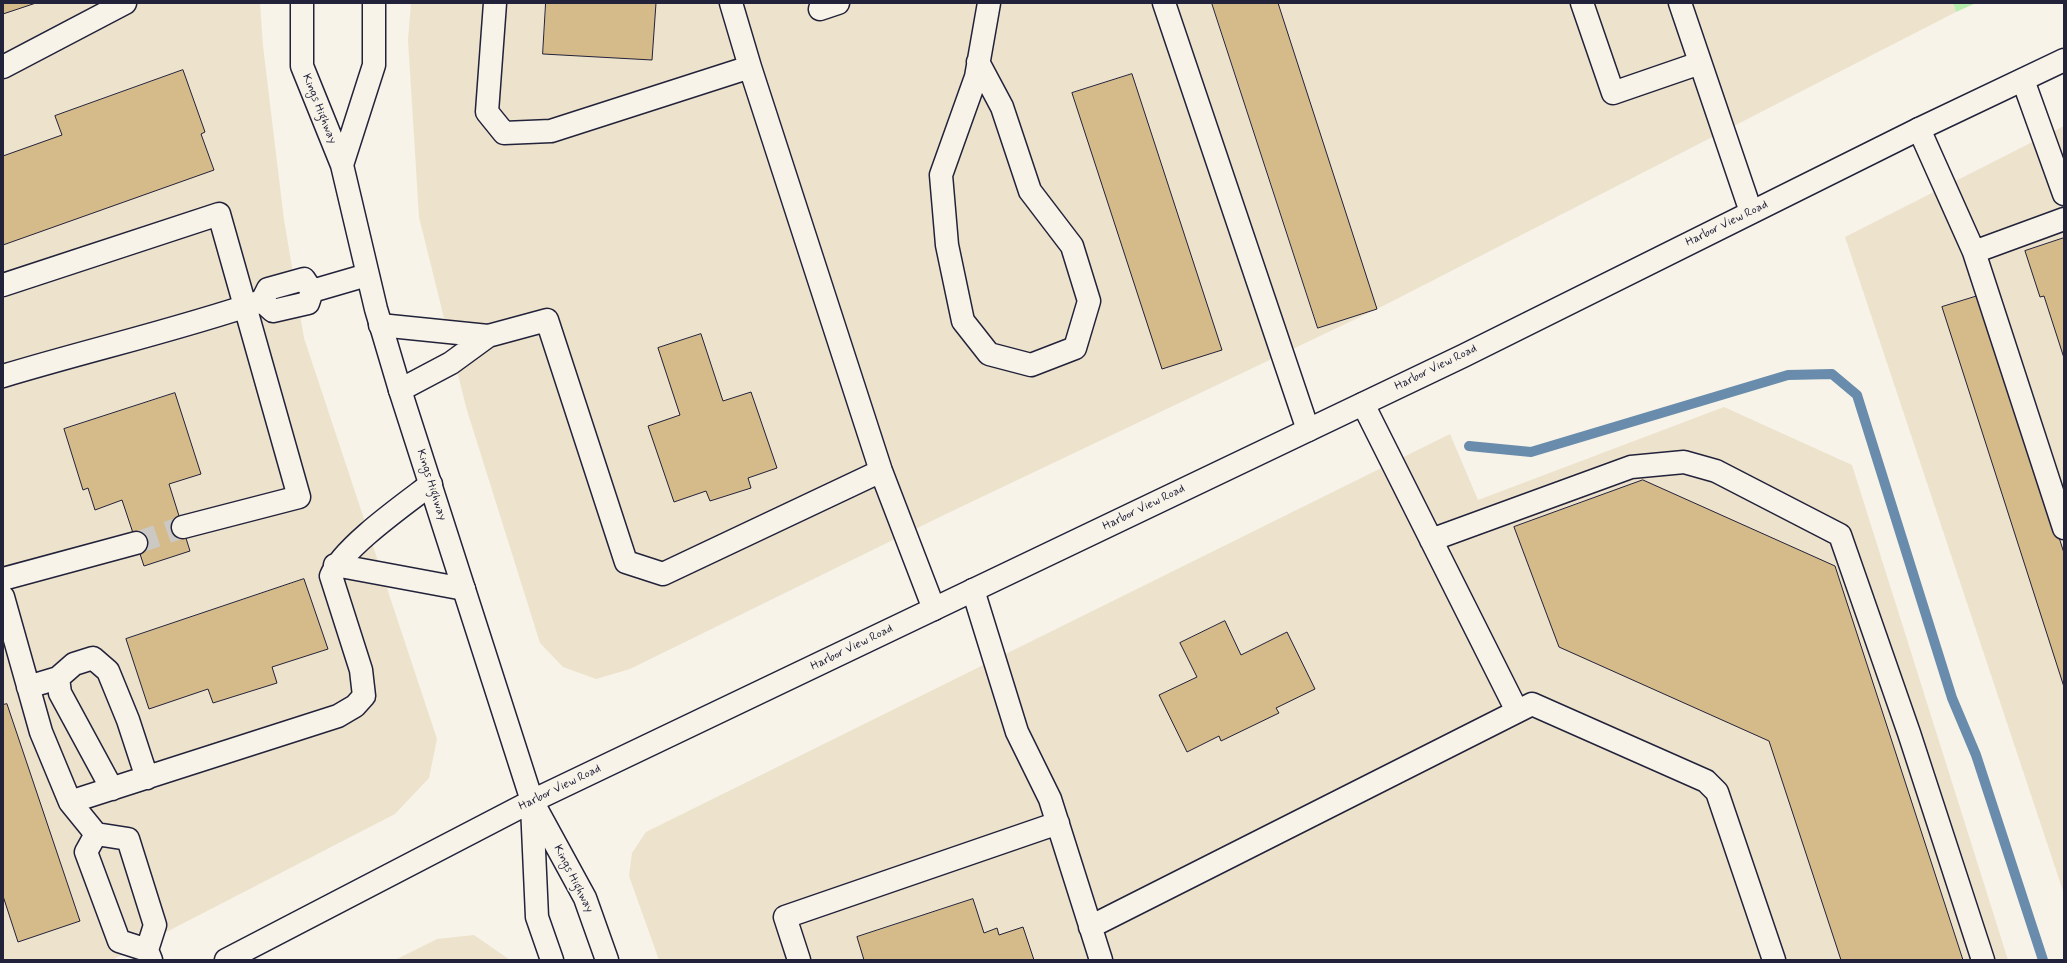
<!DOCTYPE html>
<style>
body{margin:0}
#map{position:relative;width:2067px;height:963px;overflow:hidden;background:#f7f3e8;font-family:Mynerve,sans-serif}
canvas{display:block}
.frame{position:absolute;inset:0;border:4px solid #22223b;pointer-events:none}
</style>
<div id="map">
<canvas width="2067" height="963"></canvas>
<div class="frame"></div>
</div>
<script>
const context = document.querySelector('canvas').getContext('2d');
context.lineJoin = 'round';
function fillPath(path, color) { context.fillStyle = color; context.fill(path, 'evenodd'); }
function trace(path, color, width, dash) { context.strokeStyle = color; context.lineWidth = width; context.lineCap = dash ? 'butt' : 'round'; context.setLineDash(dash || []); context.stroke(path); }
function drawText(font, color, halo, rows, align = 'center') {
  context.font = font + ' Mynerve,sans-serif'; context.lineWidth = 3; context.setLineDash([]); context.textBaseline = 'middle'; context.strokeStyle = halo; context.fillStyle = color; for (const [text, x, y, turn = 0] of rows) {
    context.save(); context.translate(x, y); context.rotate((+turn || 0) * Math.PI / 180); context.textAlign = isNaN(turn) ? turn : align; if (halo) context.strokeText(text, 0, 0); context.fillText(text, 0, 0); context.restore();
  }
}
const built = new Path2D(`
 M3,3H260L263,46L284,220L304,338L437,739L429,778L395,814L112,960H3Z
 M411,3H1953L1956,12L1381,307L948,513L630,669L596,679L563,667L540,643L466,407L419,217L408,40Z
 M2064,126V894L1845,237Z
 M1724,407L1852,465L2008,960H659L629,876L632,853L646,832L1450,434L1478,500Z
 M474,935L510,960H395L437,939Z`);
const green = new Path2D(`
 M1953,3H1976L1956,12Z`);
const stream = new Path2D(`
 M1469,446L1531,452L1788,375L1832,374L1857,395L1952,698L1976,755L2043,960`);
const building = new Path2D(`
 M3,3H36L3,14Z
 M546,3H656L652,60L543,54Z
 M1212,3H1278L1377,309L1318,328Z
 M183,70L205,132L201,134L214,170L3,245V156L62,135L55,116Z
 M1132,74L1222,350L1162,369L1072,93Z
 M2064,238V358L2044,296L2040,297L2025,251Z
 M1981,295L2064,553V687L1942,307Z
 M701,334L723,401L751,392L777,468L748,478L751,488L710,501L706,491L674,502L648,426L680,415L658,348Z
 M175,393L201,474L169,484L190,551L144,566L122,500L95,510L88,488L83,490L64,429Z
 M1643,480L1835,566L1963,960H1841L1769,741L1559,647L1514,527Z
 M304,579L328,649L272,667L277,683L213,703L208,689L149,709L126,639Z
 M1225,621L1241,655L1287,632L1315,689L1276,708L1279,713L1221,741L1219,736L1187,752L1159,695L1197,677L1180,643Z
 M7,704L80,921L18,942L3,896V705Z
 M973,899L984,933L997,928L999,935L1023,927L1034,960H864L857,937Z`);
const minorTunnel = new Path2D(`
 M136,543L183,527`);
const minor = new Path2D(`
 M495,3L487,112L504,133L551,131L750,67L881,471L934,609
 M731,3L750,67
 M1164,3L1308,430
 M1582,3L1613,93L1700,63
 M1680,3L1751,212
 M820,9L838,3
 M978,62L1002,107L1030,191L1072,246L1089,301L1075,348L1031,365L989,354L963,321L947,245L941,175L976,77L989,3
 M3,67L125,3
 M2023,80L2064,194
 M1919,129L1974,252L2064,219
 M1974,252L2064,528
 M3,285L219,214L299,497L183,527
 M312,291L367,275
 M380,325L488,336L547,320L626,562L663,574L881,471
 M3,376C89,350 177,330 262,301L268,289L304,279L312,291L308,303L273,311L262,301
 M400,390L451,363L488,336
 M1363,404L1517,711
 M1431,540L1631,467L1684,462L1716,471L1840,535L1909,733L1983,960
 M335,565L464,589
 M3,579L136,543
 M973,590L1017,732L1050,799L1101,960
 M3,597L41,732L70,802L96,834L128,839L155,925L147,950L151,960
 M58,678L60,693L112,789
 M28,687L58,678L74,664L93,658L108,671L128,720L147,778
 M70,802L338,716L355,706L364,696L361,670L331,576C342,548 405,504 431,484
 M96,834L86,852L119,941L147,950
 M1090,927L1532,704L1706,781L1717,792L1774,960
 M799,960L785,917L1058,823`);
const major = new Path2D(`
 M302,3V66L342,165L376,309L400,390L532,801L585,898L607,960
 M342,165L374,65V3
 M532,806L537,917L552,960
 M226,960L532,801L1463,356L1919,129L2064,60`);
const streetNames = [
 ["Kings Highway",319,109,68],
 ["Harbor View Road",1727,224,-26],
 ["Harbor View Road",1436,368,-26],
 ["Kings Highway",431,485,72],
 ["Harbor View Road",1144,508,-26],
 ["Harbor View Road",852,648,-26],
 ["Harbor View Road",560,788,-26],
 ["Kings Highway",573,879,63]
];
fillPath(built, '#ede2cc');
fillPath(green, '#b9edae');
trace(stream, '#698cac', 10);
fillPath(building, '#d5ba8a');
trace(building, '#22223b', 1);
trace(minorTunnel, '#ccc9c5', 22, [22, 11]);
trace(minor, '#22223b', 25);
trace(major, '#22223b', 25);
trace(minor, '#f7f3e8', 22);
trace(major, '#f7f3e8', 22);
drawText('12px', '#22223b', '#f7f3e8', streetNames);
</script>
